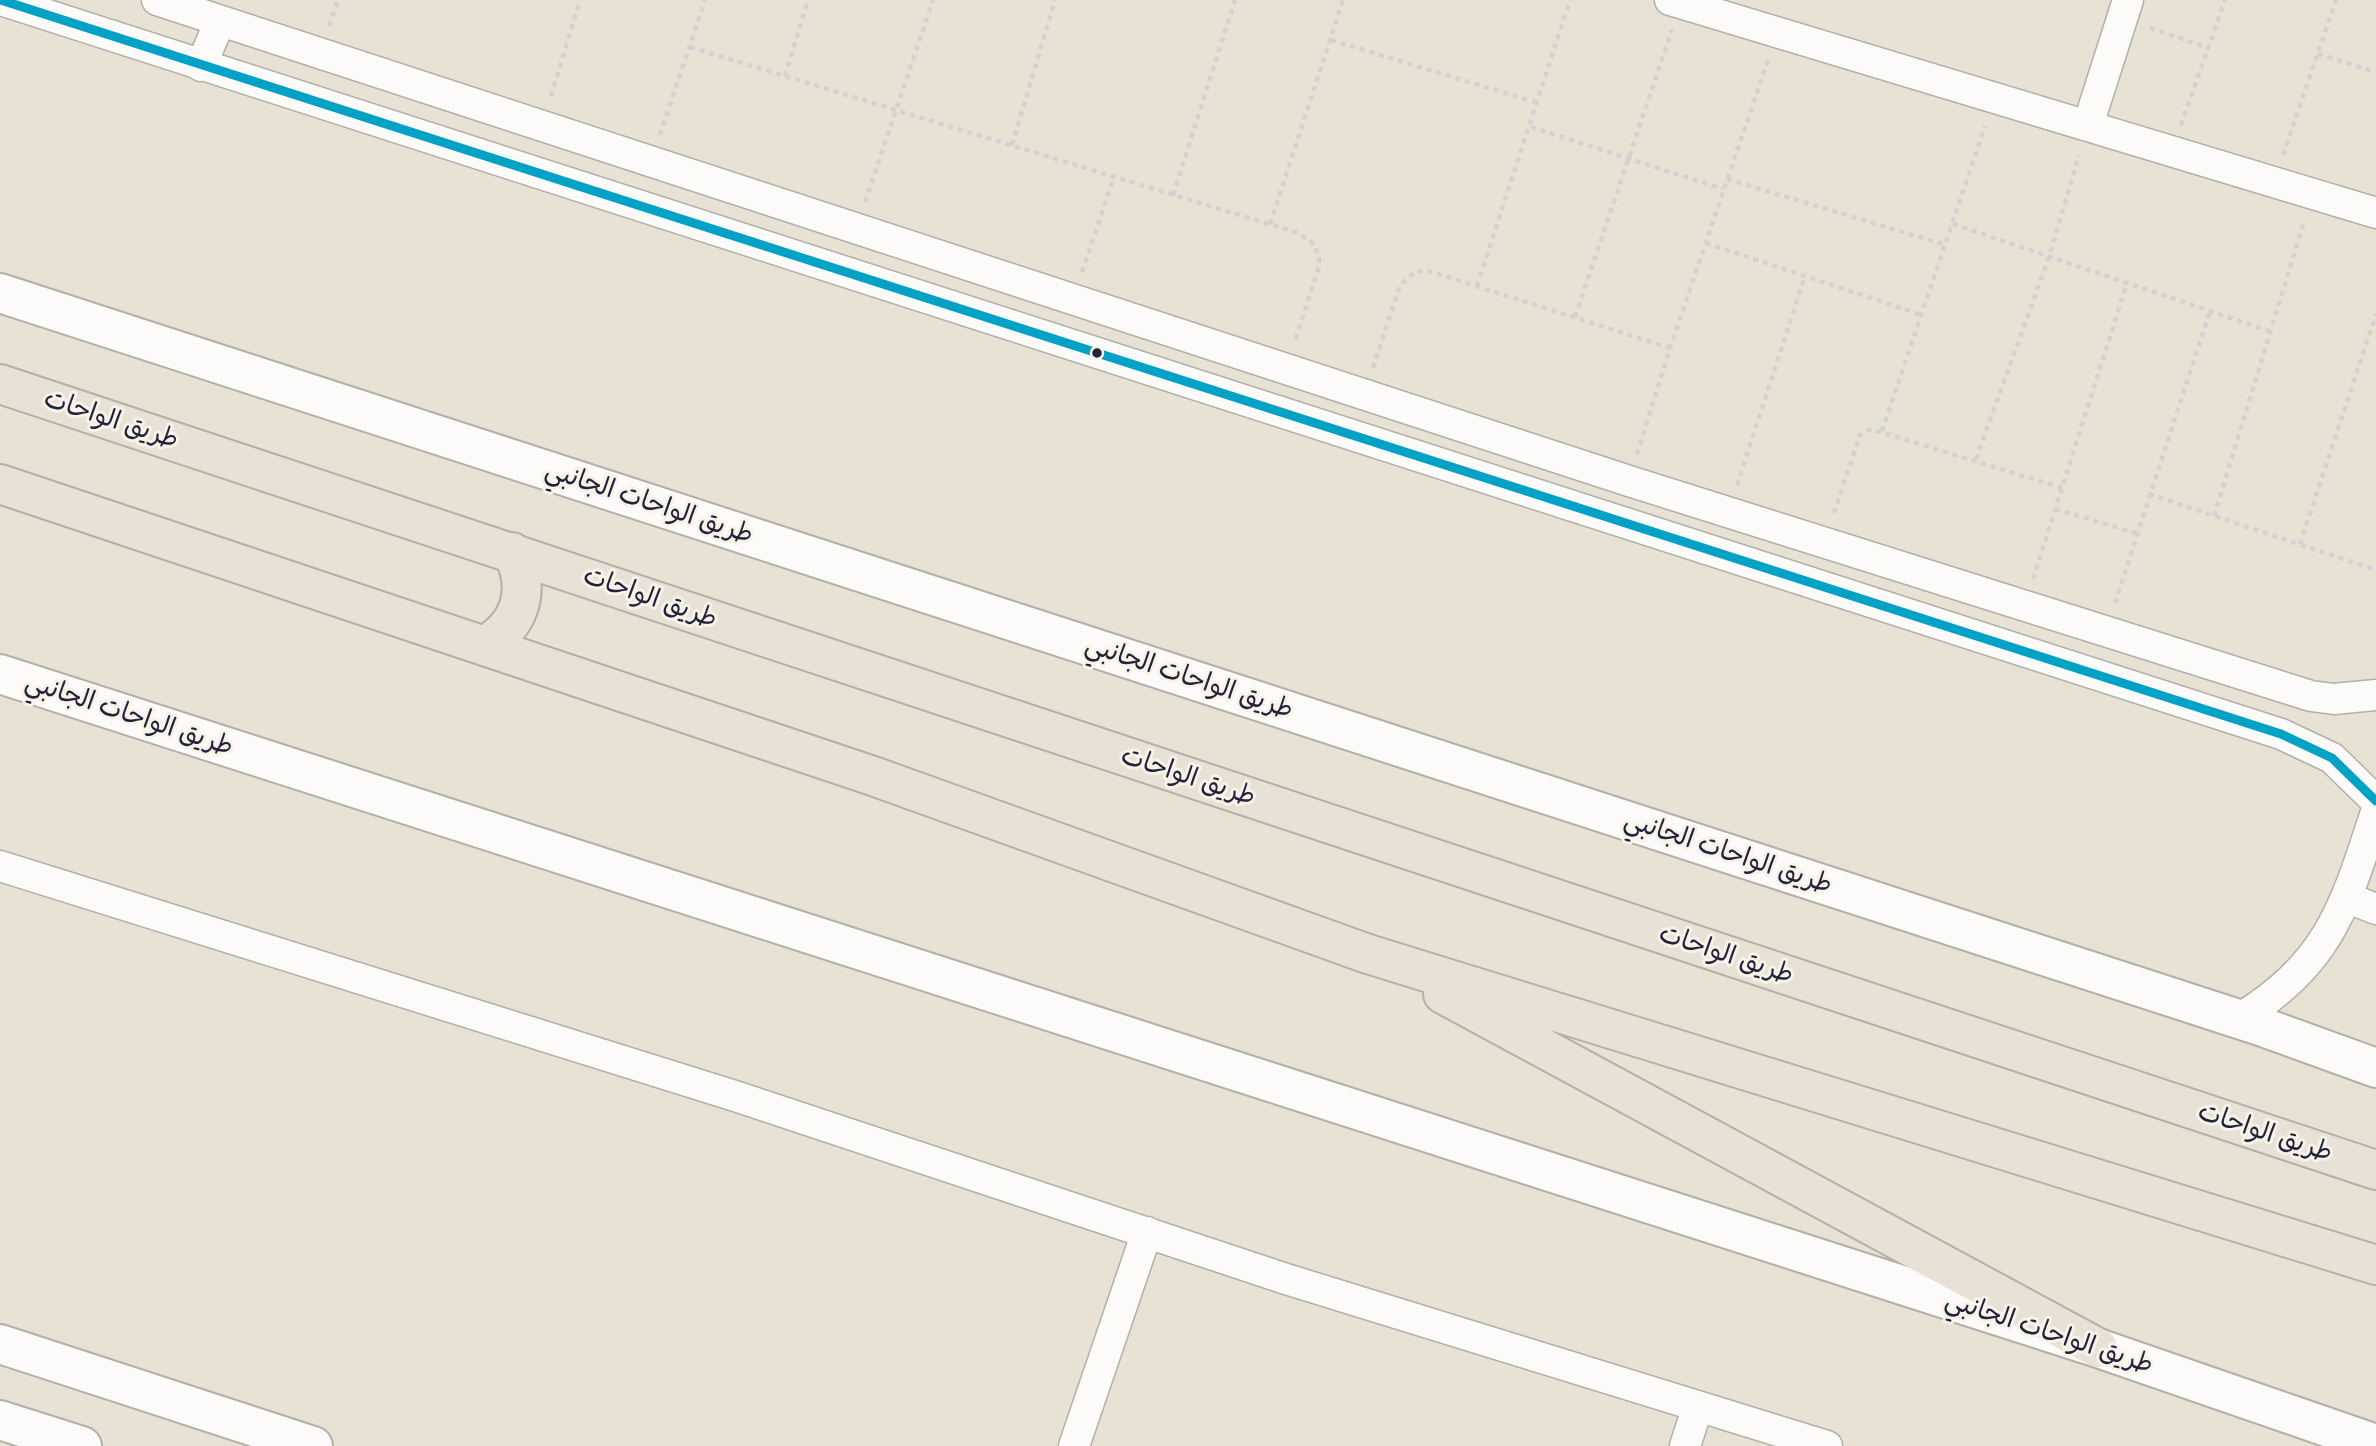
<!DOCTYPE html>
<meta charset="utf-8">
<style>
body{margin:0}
canvas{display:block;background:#e8e2d4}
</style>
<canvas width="2376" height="1446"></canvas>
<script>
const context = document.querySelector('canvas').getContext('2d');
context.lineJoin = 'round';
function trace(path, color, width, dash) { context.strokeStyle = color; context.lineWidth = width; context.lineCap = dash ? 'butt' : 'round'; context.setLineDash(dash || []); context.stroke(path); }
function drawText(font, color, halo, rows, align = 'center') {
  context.font = font + ' "Patrick Hand","Playpen Sans Arabic",sans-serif'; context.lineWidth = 6; context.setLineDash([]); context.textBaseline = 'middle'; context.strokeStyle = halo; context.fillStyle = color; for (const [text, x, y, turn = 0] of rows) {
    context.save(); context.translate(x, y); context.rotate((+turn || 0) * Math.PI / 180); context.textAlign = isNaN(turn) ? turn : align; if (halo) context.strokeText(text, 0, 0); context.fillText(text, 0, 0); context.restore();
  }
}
const path = new Path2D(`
 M329,26L338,0
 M2150,28L2209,48
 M1331,40L1538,103
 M690,47L1298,233L1315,245L1320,263L1295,341
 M2318,54L2376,72
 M785,76L808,0
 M551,96L580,0
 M2181,125L2225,0
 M1531,127L1723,189
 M660,135L705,0
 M1012,145L1055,0
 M2283,155L2336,0
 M1727,179L1946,245
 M1173,195L1235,0
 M865,202L933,0
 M1270,224L1343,0
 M1953,224L2272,332
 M1706,243L1922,315
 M1082,272L1114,177
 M1477,286L1570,0
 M1575,317L1672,30
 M1373,368L1400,285L1416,271H1429L1670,348
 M1882,431L1985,126
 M1637,454L1670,348L1768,60
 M1976,459L2049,257L2079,155
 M1737,485L1805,276
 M2149,494L2376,570
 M2055,509L2136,533
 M1834,513L1860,435L1871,429L2062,488
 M2214,516L2304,222
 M2300,544L2376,314
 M2033,579L2127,283
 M2115,603L2210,311`);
const minor = new Path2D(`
 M1,0L2281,734L2332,758L2376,801
 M157,0L1629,481L2311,696L2334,699L2376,695
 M1670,0L2376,213
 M201,66L220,21
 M2088,125L2128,0
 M0,866L735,1096L1286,1279L1827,1446
 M2348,898L2376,909
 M2239,1019C2330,962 2344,909 2376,812
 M1074,1446L1147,1232
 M1685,1446L1698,1406`);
const tertiary = new Path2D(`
 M0,293L2260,1026L2376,1068
 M0,674L2098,1348L2376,1444
 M0,1344L313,1446
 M0,1420L82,1446`);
const trunk = new Path2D(`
 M0,384L2376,1170
 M0,484L873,776L1368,954L2376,1265
 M486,645C522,623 531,588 512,552
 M1443,994L2098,1348`);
const bus1 = new Path2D(`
 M1,0L2281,734L2332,758L2376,801`);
const markers = [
 [1097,353,6,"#22223b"]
];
const streetNames = [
 ["طريق الواحات",111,420,18],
 ["طريق الواحات الجانبي",649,503,18],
 ["طريق الواحات",650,598,19],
 ["طريق الواحات الجانبي",1189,678,18],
 ["طريق الواحات الجانبي",129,715,18],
 ["طريق الواحات",1188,777,18],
 ["طريق الواحات الجانبي",1728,853,18],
 ["طريق الواحات",1726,955,18],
 ["طريق الواحات",2265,1133,18],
 ["طريق الواحات الجانبي",2049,1333,18]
];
trace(minor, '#b3afa9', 33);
trace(tertiary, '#b3afa9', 42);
trace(trunk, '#b3afa9', 42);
trace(path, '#d3d2d0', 4.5, [5, 5]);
trace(minor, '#fcfbf9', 30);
trace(tertiary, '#fcfbf9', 38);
trace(trunk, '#e8e1d5', 38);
trace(bus1, '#02a2c7', 9);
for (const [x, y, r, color] of markers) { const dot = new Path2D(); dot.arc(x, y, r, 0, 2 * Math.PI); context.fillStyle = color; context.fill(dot); trace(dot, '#f7f3e8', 2.5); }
drawText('26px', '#22223b', '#f7f3e8', streetNames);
</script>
